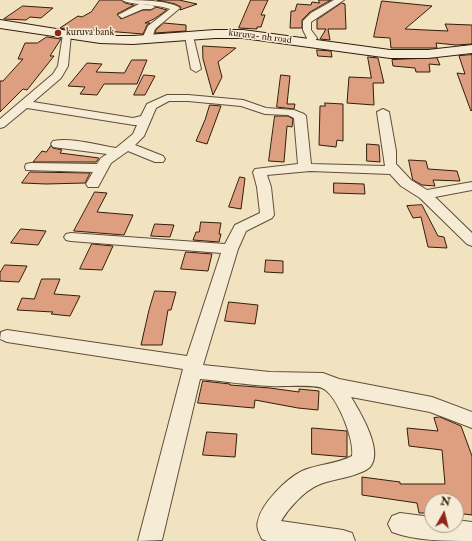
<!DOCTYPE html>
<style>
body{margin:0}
#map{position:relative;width:472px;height:541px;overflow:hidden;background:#f1e2c0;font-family:"IM FELL Double Pica",serif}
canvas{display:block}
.north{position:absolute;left:424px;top:493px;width:40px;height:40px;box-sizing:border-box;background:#f6ecd6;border:1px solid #a89985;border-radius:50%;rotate:8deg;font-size:11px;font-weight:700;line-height:16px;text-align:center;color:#331d0b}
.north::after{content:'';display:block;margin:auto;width:14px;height:18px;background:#8f2418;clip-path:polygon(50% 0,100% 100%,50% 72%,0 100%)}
</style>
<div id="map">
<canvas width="472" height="541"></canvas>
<div class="north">N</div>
</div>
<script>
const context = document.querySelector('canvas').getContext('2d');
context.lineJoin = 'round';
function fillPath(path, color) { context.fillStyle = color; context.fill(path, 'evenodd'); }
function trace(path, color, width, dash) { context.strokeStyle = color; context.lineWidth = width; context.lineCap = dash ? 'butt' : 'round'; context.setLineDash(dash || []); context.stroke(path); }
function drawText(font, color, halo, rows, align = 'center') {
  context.font = font + ' "IM FELL Double Pica",serif'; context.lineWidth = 3; context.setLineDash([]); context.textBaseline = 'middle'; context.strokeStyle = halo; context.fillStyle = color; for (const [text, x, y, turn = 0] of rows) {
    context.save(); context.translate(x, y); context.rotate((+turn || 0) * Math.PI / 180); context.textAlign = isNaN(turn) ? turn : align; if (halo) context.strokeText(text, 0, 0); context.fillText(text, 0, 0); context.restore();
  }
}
const building = new Path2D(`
 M100,0H121L125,3L134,5L117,14L121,19L143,10H151L156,7L167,10L154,19L145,23H150L147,25L143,34L92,30L88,33L60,28L78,16L82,17L91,12Z
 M157,0H179L197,4L180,10L181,7L175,4Z
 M251,0H268L261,15H265L261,27H257V29L239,28Z
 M319,0H331L310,12L302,20V28H290L291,11H295L297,4L311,5L312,2L319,3Z
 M382,1L432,6L405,29L448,31L445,24L472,25V44L456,45L436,43L437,48H391L390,38L374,37Z
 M342,3L345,4L346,29H328L330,40L320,39L326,29H317V20Z
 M23,6L53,8L41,18L30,17L26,20L4,19Z
 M164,23L186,25V31L155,33L156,30Z
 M47,37L61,39L50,56H54L27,90L23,89L0,112V81H3L23,59H18L25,43H37Z
 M203,46L236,48L218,62L222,77L213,95L203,59Z
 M317,50L331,51L332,57L318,56Z
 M472,55V110L471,111L457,73L465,74L459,56Z
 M368,57L378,58L384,83H373L374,105L347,103L349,77L371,78Z
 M437,58L440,65L429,64L430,72H416L415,68L393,66L392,60Z
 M132,60H147L137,84H104L97,95L80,94L85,87L68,86L87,63L102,64L96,72L124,73Z
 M144,75L155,76L145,95H134Z
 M281,75L290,76L287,104H295L294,109L277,107Z
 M325,103L343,104V141L337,140L336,147L319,145L320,106H325Z
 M210,105L221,106L207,144L196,141L205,120Z
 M275,116H288L293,119L292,127L287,126L284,162L269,161Z
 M367,144L379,145L380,162L367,161Z
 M51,146L53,148L62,150L60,153L99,158L96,162H33L42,151L46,152Z
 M409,160L426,161L428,169L457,171L460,181L433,180L435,186L422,185L413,180Z
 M30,172L90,173L85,183L46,184L22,183Z
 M240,177L245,178L241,209L229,207Z
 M334,183L364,184L365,194L334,193Z
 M95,192L107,193L97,212L133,215L124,235L74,231Z
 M422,205L438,236L444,237L447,248L428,247L421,217L413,218L407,206Z
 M201,222L221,223L219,234H221L219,242L193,240L196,232H199Z
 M155,224L174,225L170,237L151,236Z
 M21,229L46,231L38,245L11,243Z
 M92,244L113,246L102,270L80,269Z
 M186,252L212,254L208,271L181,269Z
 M266,260L283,261V273L265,272Z
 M5,265L27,266L19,282L0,281V273Z
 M42,279H60L54,294L80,296L70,316L51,314L53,312L17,310L22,298L34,299Z
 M155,291L176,292L171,310H168L162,345H141L149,310Z
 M229,302L258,305L255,324L225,321Z
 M203,381L230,384V385L270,388L299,392V389L319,391L318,410L298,408L255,400L254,408L198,403Z
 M440,417L461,426L472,456V515L456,513V501H432V513H419L417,503L362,495V477L400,482V484H445L442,450L409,446L407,428L438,431L434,418Z
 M312,428L347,431V457L312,454Z
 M207,432L237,434L235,457L203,455Z`);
const street = new Path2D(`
 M122,0C138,0 168,0 180,8L155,29L152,39L147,42L142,39L148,26L170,9C158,4 128,5 122,0Z
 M334,0H344L311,22V30L317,38L313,45H307L305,43L307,38L303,30V21L311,13Z
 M139,4L151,5L155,7L151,9H143L122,18L118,15Z
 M67,31L71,34L68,66L61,78L33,102L133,118L141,116L147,104L167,95H188L243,100L266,108L294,110L304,114L306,116L311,164L385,166L377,112L383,109L389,112L396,151V164L411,180L427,190L472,182V190L435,197L472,233V246L467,244L420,198L401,186L390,174L310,171L267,175L271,187L274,215L272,218L246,231L238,249L203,365L270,372L323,373L339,379L432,397L472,412V428L430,412L351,397C360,412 384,451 370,467C367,470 362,472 359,473C346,479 331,479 318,485C304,491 289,508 281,521L343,530L352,533L355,541H267L262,539C259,533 256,527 258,521C261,504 286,479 302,471C318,464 337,464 352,456C355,441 337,394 322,388C312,384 283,387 270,386C247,385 223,381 200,379L162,540L138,541L183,369L7,342L0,339L1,332L7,330L187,356L221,253L71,241L66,240L64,237L66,234L71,233L225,244L235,225L260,213L257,187L253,172L255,169L298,164L294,118L288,115L265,114L241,106L188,101H169L156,108L144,136L135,145L163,156L165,159L163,162H155L128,151L111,163L98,187H88L86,184L93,172L26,170L25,167L26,164L31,163L97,164L101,158L107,154L53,147L51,144L53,141C72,137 97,145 116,148L133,134L137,125H134L27,108L4,127L0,128V119L53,74L58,66L63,34Z
 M189,33L193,36L201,69L196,72L191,69L185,36Z
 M400,513L432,517V525H456V520L472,522V541C446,541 416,541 392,532L388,524L392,516Z`);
const secondary = new Path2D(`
 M0,20L100,36H133L215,30H243L390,50H428L472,45V53L428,58H390L243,38H215L133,44L100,43L0,28Z`);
const markers = [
 [58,33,4,"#8f2418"]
];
const farPoinames = [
 ["kuruva bank",66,33]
];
const farStreetnames = [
 ["kuruva- nh road",260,37,7]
];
fillPath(building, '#dd9f80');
trace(building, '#331d0b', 1);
trace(street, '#624e38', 2);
trace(secondary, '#331d0b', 2);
fillPath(street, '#f6ecd6');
fillPath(secondary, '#f6ecd6');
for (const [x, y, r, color] of markers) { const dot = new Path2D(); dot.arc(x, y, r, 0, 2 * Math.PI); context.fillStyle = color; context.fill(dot); trace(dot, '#f6ecd6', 1.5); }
drawText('10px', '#331d0b', '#f6ecd6', farPoinames, 'left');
drawText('10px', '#331d0b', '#f6ecd6', farStreetnames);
</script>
